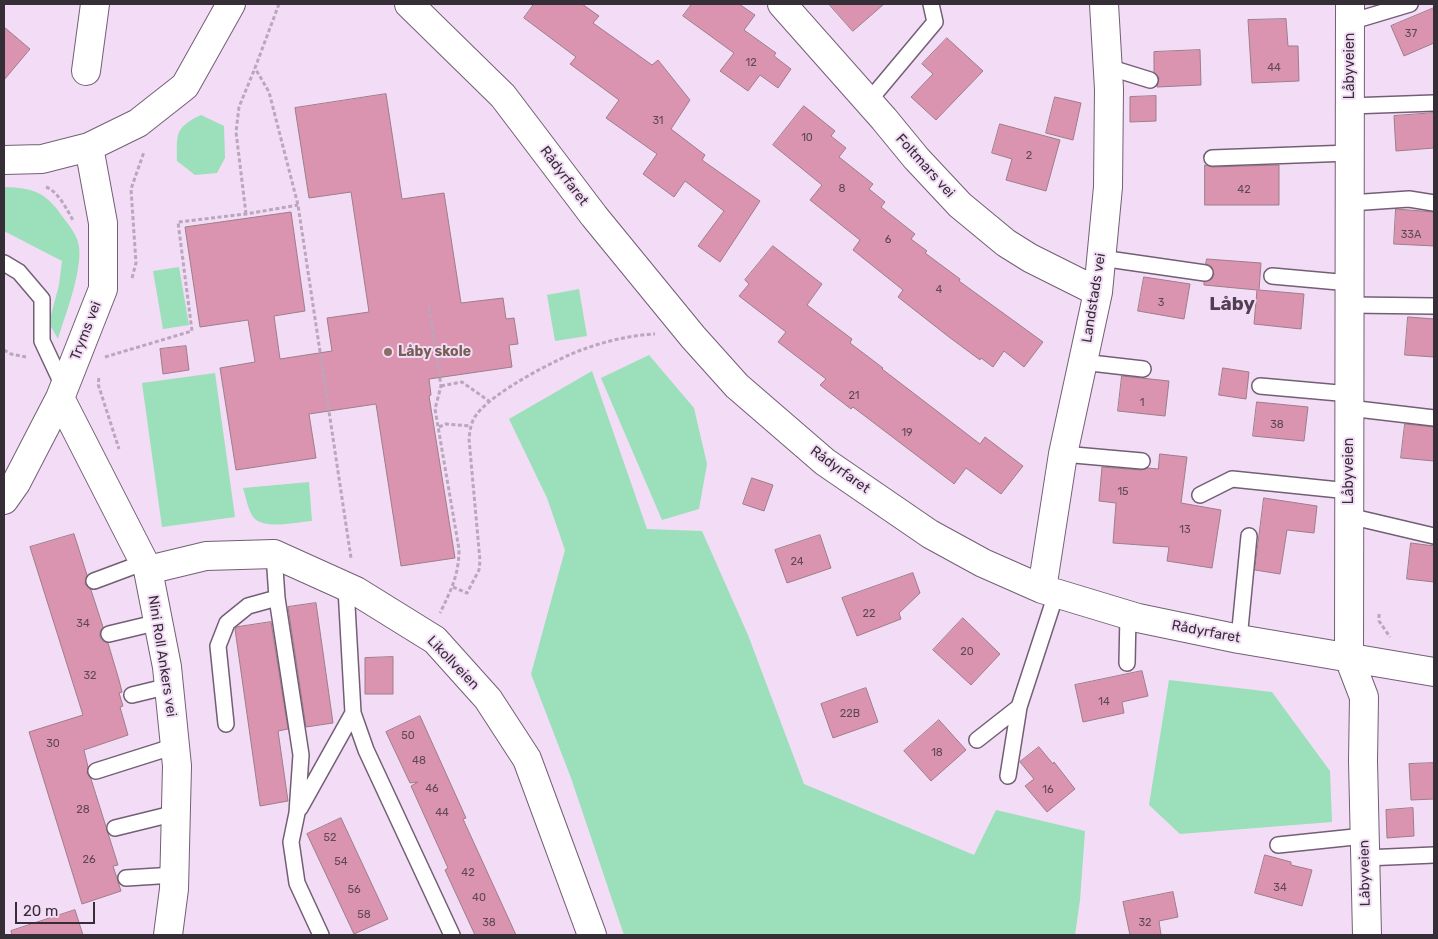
<!DOCTYPE html>
<meta charset="utf-8">
<style>
body{margin:0}
#map{position:relative;width:1438px;height:939px;overflow:hidden;background:#f3dcf6;font-family:Rubik,sans-serif}
canvas{display:block}
.frame{position:absolute;inset:0;border:5px solid #362e37;pointer-events:none}
.scale{position:absolute;left:15px;top:902px;width:80px;height:22px;box-sizing:border-box;border:2px solid #362e37;border-top:0;padding-left:6px;font-size:15px;line-height:18px;white-space:nowrap;color:#362e37;-webkit-text-stroke:4px #f3dcf6;paint-order:stroke}
</style>
<div id="map">
<canvas width="1438" height="939"></canvas>
<div class="frame"></div>
<div class="scale">20 m</div>
</div>
<script>
const context = document.querySelector('canvas').getContext('2d');
context.lineJoin = 'round';
function fillPath(path, color) { context.fillStyle = color; context.fill(path, 'evenodd'); }
function trace(path, color, width, dash) { context.strokeStyle = color; context.lineWidth = width; context.lineCap = dash ? 'butt' : 'round'; context.setLineDash(dash || []); context.stroke(path); }
function drawText(font, color, halo, rows, align = 'center') {
  context.font = font + ' Rubik,sans-serif'; context.lineWidth = 4; context.setLineDash([]); context.textBaseline = 'middle'; context.strokeStyle = halo; context.fillStyle = color; for (const [text, x, y, turn = 0] of rows) {
    context.save(); context.translate(x, y); context.rotate((+turn || 0) * Math.PI / 180); context.textAlign = isNaN(turn) ? turn : align; if (halo) context.strokeText(text, 0, 0); context.fillText(text, 0, 0); context.restore();
  }
}
const green = new Path2D(`
 M201,115L224,126L225,158L217,173L195,175L177,161C177,134 174,128 201,115Z
 M4,187C32,188 45,191 62,216C68,224 75,232 78,242C85,265 65,315 58,339L50,325L51,315L59,285L62,261L4,231Z
 M179,267L189,325L163,329L153,271Z
 M579,289L587,336L555,341L547,295Z
 M649,355L694,408L707,464L699,509L662,520L601,378Z
 M592,371L647,529L702,531L748,635L804,784L974,855L996,810L1085,831L1080,900L1075,935H624L571,778L531,674L565,550L547,498L509,419Z
 M215,373L235,517L162,527L142,383Z
 M309,482L312,521C297,522 266,530 254,518C248,511 246,497 243,488Z
 M1169,680L1272,692L1330,771L1332,822L1180,834L1149,805Z`);
const building = new Path2D(`
 M534,4H582L599,16L593,23L652,65L658,60L690,100L671,129L705,155L702,160L760,201L720,262L698,246L724,211L685,181L674,197L643,174L657,154L606,118L619,100L570,64L576,57L524,18Z
 M692,4H739L755,15L744,30L776,53L774,56L791,69L778,88L760,75L748,91L720,71L734,53L683,16Z
 M829,4H884L853,31Z
 M1434,8V43L1404,56L1391,26Z
 M1286,19L1288,46H1298L1299,81L1252,83L1248,20Z
 M4,27L30,49L4,80Z
 M947,38L983,71L936,120L911,97L933,74L922,64Z
 M1200,50L1201,85L1157,87L1159,78L1154,72V52Z
 M386,94L402,199L444,193L461,303L503,298L506,319L514,318L518,344L509,345L512,367L429,379L431,395L429,396L455,558L401,566L376,404L309,414L316,458L236,470L220,368L255,362L248,320L200,327L185,227L291,212L305,311L274,316L280,359L332,351L327,318L369,312L351,192L309,198L295,108Z
 M1156,96V121L1130,122V97Z
 M1055,97L1081,103L1073,140L1046,133Z
 M804,106L835,131L831,136L846,148L839,157L873,184L869,189L885,202L881,207L915,234L911,239L927,251L925,253L960,279L959,281L1043,342L1024,367L1004,351L993,367L981,358L980,360L949,337L898,297L903,290L853,250L860,240L810,200L822,185L773,145Z
 M1434,113V148L1396,151L1394,116Z
 M1000,124L1060,140L1046,191L1006,180L1012,159L992,153Z
 M1205,165L1212,167L1279,165V205H1205Z
 M1396,209L1434,212V246L1394,244Z
 M773,246L822,284L807,305L852,339L850,343L883,368L882,369L980,444L985,437L1023,466L1001,494L966,468L954,484L953,483L853,407L851,409L820,385L826,379L778,342L786,332L739,296L749,284L745,280Z
 M1207,259L1261,263L1259,290L1304,294L1301,329L1254,324L1257,290L1204,285V282L1212,279L1214,274L1211,266L1206,264Z
 M1144,277L1190,284L1184,319L1138,311Z
 M1408,317L1434,319V357L1405,355Z
 M186,346L189,370L163,374L160,349Z
 M1223,368L1249,372L1246,399L1219,395Z
 M1122,376L1169,381L1165,416L1118,411Z
 M1257,402L1308,407L1304,441L1253,436Z
 M1405,424L1434,427V461L1401,458Z
 M1160,454L1187,457L1181,503L1221,510L1212,568L1167,561L1169,547L1113,543L1116,503L1099,501L1102,467L1141,470L1148,468L1158,469Z
 M752,478L773,485L764,511L743,504Z
 M1264,498L1317,506L1314,533L1287,530L1280,574L1255,570Z
 M74,534L87,575L85,584L91,590L103,627L100,632V637L103,641L108,643L119,680L122,692L119,693L123,706L120,707L128,735L84,750L88,767L87,773L91,779L118,865L113,866L121,891L82,904L29,732L83,715L30,547Z
 M820,535L831,568L787,583L775,550Z
 M1411,543L1434,546V582L1407,579Z
 M913,573L920,593L899,613L901,619L857,636L842,598Z
 M316,603L333,723L306,727L288,607Z
 M963,618L1000,654L971,685L933,650Z
 M271,622L288,729L278,731L288,801L260,806L235,629L237,627Z
 M393,657V694H365V658Z
 M1142,671L1148,696L1122,702L1124,713L1083,722L1075,685Z
 M866,688L878,722L833,738L821,704Z
 M420,716L466,818L463,819L516,935H475L445,870L448,868L411,786L418,782L410,783L386,732Z
 M939,720L966,750L931,781L904,751Z
 M1039,747L1053,764L1054,762L1075,789L1047,812L1025,786L1034,779L1020,762Z
 M1434,763V799L1411,800L1409,764Z
 M1413,808L1414,836L1387,838L1386,810Z
 M341,818L388,919L354,934L307,834Z
 M1265,855L1291,862V865L1312,870L1302,906L1255,893Z
 M1173,892L1178,917L1159,921L1161,935H1130L1123,902Z
 M75,910L83,935H12L11,931Z`);
const path = new Path2D(`
 M279,4L255,68L269,92L298,205L351,558
 M46,187C59,192 67,210 74,222
 M246,214L236,132L239,107L255,68
 M132,278L136,263L131,189L144,152
 M429,307L441,386L435,409L459,549C459,575 451,590 440,613
 M4,350L11,354L26,357
 M105,357L192,331L178,222L246,214L298,205
 M99,378L98,384L119,449
 M441,386L462,382L489,401
 M439,427L446,424L470,426
 M453,587L467,593L479,570L480,561L469,439C470,430 471,421 477,414C493,392 558,358 584,349C606,341 632,335 655,334
 M1379,614V621L1390,637`);
const lane = new Path2D(`
 M1350,22L1410,4
 M1108,67L1150,80
 M868,102L935,22L931,4
 M1350,106L1434,103
 M1212,158L1350,153
 M1350,203L1409,199L1434,203
 M1101,258L1205,273
 M4,263L19,272L42,299V341L64,388
 M1272,276L1350,283
 M1350,305L1433,306
 M1082,362L1143,369
 M1260,386L1350,394
 M1349,408L1434,418
 M1063,454L1142,461
 M1200,495L1232,479L1349,491
 M1349,516L1434,536
 M274,554L277,598L301,755L297,813L291,842L297,883L321,935
 M94,581L145,562
 M346,588L353,713L366,750L452,935
 M109,634L159,622
 M1239,639L1249,536
 M1127,663L1128,615
 M132,695L169,686
 M226,724L218,646L227,623L248,606L277,598
 M977,740L1019,707
 M96,771L175,746
 M1008,776L1019,707L1056,594
 M300,808L353,713
 M115,828L176,813
 M1278,845L1364,836
 M1365,858L1434,855
 M126,878L174,875`);
const street = new Path2D(`
 M409,4L503,96L594,216L693,337L737,386L825,462L930,534L983,563L1042,589L1138,618L1239,639L1434,672
 M782,4L884,119L916,158L960,205L1006,243L1030,258L1098,292
 M1350,4L1349,658L1364,697L1363,761L1367,935
 M86,71L95,4
 M4,160L42,159L89,147L138,123L185,86L231,4
 M60,398L148,570L167,667L177,766L174,889L168,935
 M4,500L16,483L60,398L103,289V223L89,147
 M148,570L206,556L274,554L356,591L435,640L488,699L527,759L592,935
 M1042,589L1063,454L1098,292L1108,187L1109,89L1104,4`);
const markers = [
 [388,352,5,"#8d6e63"]
];
const numberNames = [
 ["37",1411,34],
 ["12",751,63],
 ["44",1274,68],
 ["31",658,121],
 ["10",807,138],
 ["2",1029,156],
 ["8",842,189],
 ["42",1244,190],
 ["33A",1411,235],
 ["6",888,240],
 ["4",939,290],
 ["3",1161,303],
 ["21",854,396],
 ["1",1142,403],
 ["38",1277,425],
 ["19",907,433],
 ["15",1123,492],
 ["13",1185,530],
 ["24",797,562],
 ["22",869,614],
 ["34",83,624],
 ["20",967,652],
 ["32",90,676],
 ["14",1104,702],
 ["22B",850,714],
 ["50",408,736],
 ["30",53,744],
 ["18",937,753],
 ["48",419,761],
 ["46",432,789],
 ["16",1048,790],
 ["28",83,810],
 ["44",442,813],
 ["52",330,838],
 ["26",89,860],
 ["54",341,862],
 ["42",468,873],
 ["34",1280,888],
 ["56",354,890],
 ["40",479,898],
 ["58",364,915],
 ["38",489,923],
 ["32",1145,923]
];
const streetNames = [
 ["Låbyveien",1350,66,-90],
 ["Foltmars vei",925,166,48],
 ["Rådyrfaret",564,176,53],
 ["Landstads vei",1094,298,-81],
 ["Tryms vei",86,331,-69],
 ["Rådyrfaret",840,470,36],
 ["Låbyveien",1349,471,-90],
 ["Rådyrfaret",1206,632,11],
 ["Nini Roll Ankers vei",162,656,81],
 ["Likollveien",453,663,46],
 ["Låbyveien",1365,873,-91]
];
const educationNames = [
 ["Låby skole",398,352]
];
const districtNames = [
 ["Låby",1232,305]
];
fillPath(green, '#9bdfbb');
fillPath(building, '#da94af');
trace(building, '#9d7d89', 1);
trace(lane, '#735f75', 18);
trace(street, '#735f75', 30);
trace(path, '#baa7bc', 3, [4, 2.5]);
trace(lane, '#fff', 15);
trace(street, '#fff', 28);
for (const [x, y, r, color] of markers) { const dot = new Path2D(); dot.arc(x, y, r, 0, 2 * Math.PI); context.fillStyle = color; context.fill(dot); trace(dot, '#f3dcf6', 2); }
drawText('11px', '#5f4855', null, numberNames);
drawText('14px', '#362e37', '#f3dcf6', streetNames);
drawText('bold 14px', '#785e54', '#f3dcf6', educationNames, 'left');
drawText('bold 19px', '#513f53', '#f3dcf6', districtNames);
</script>
